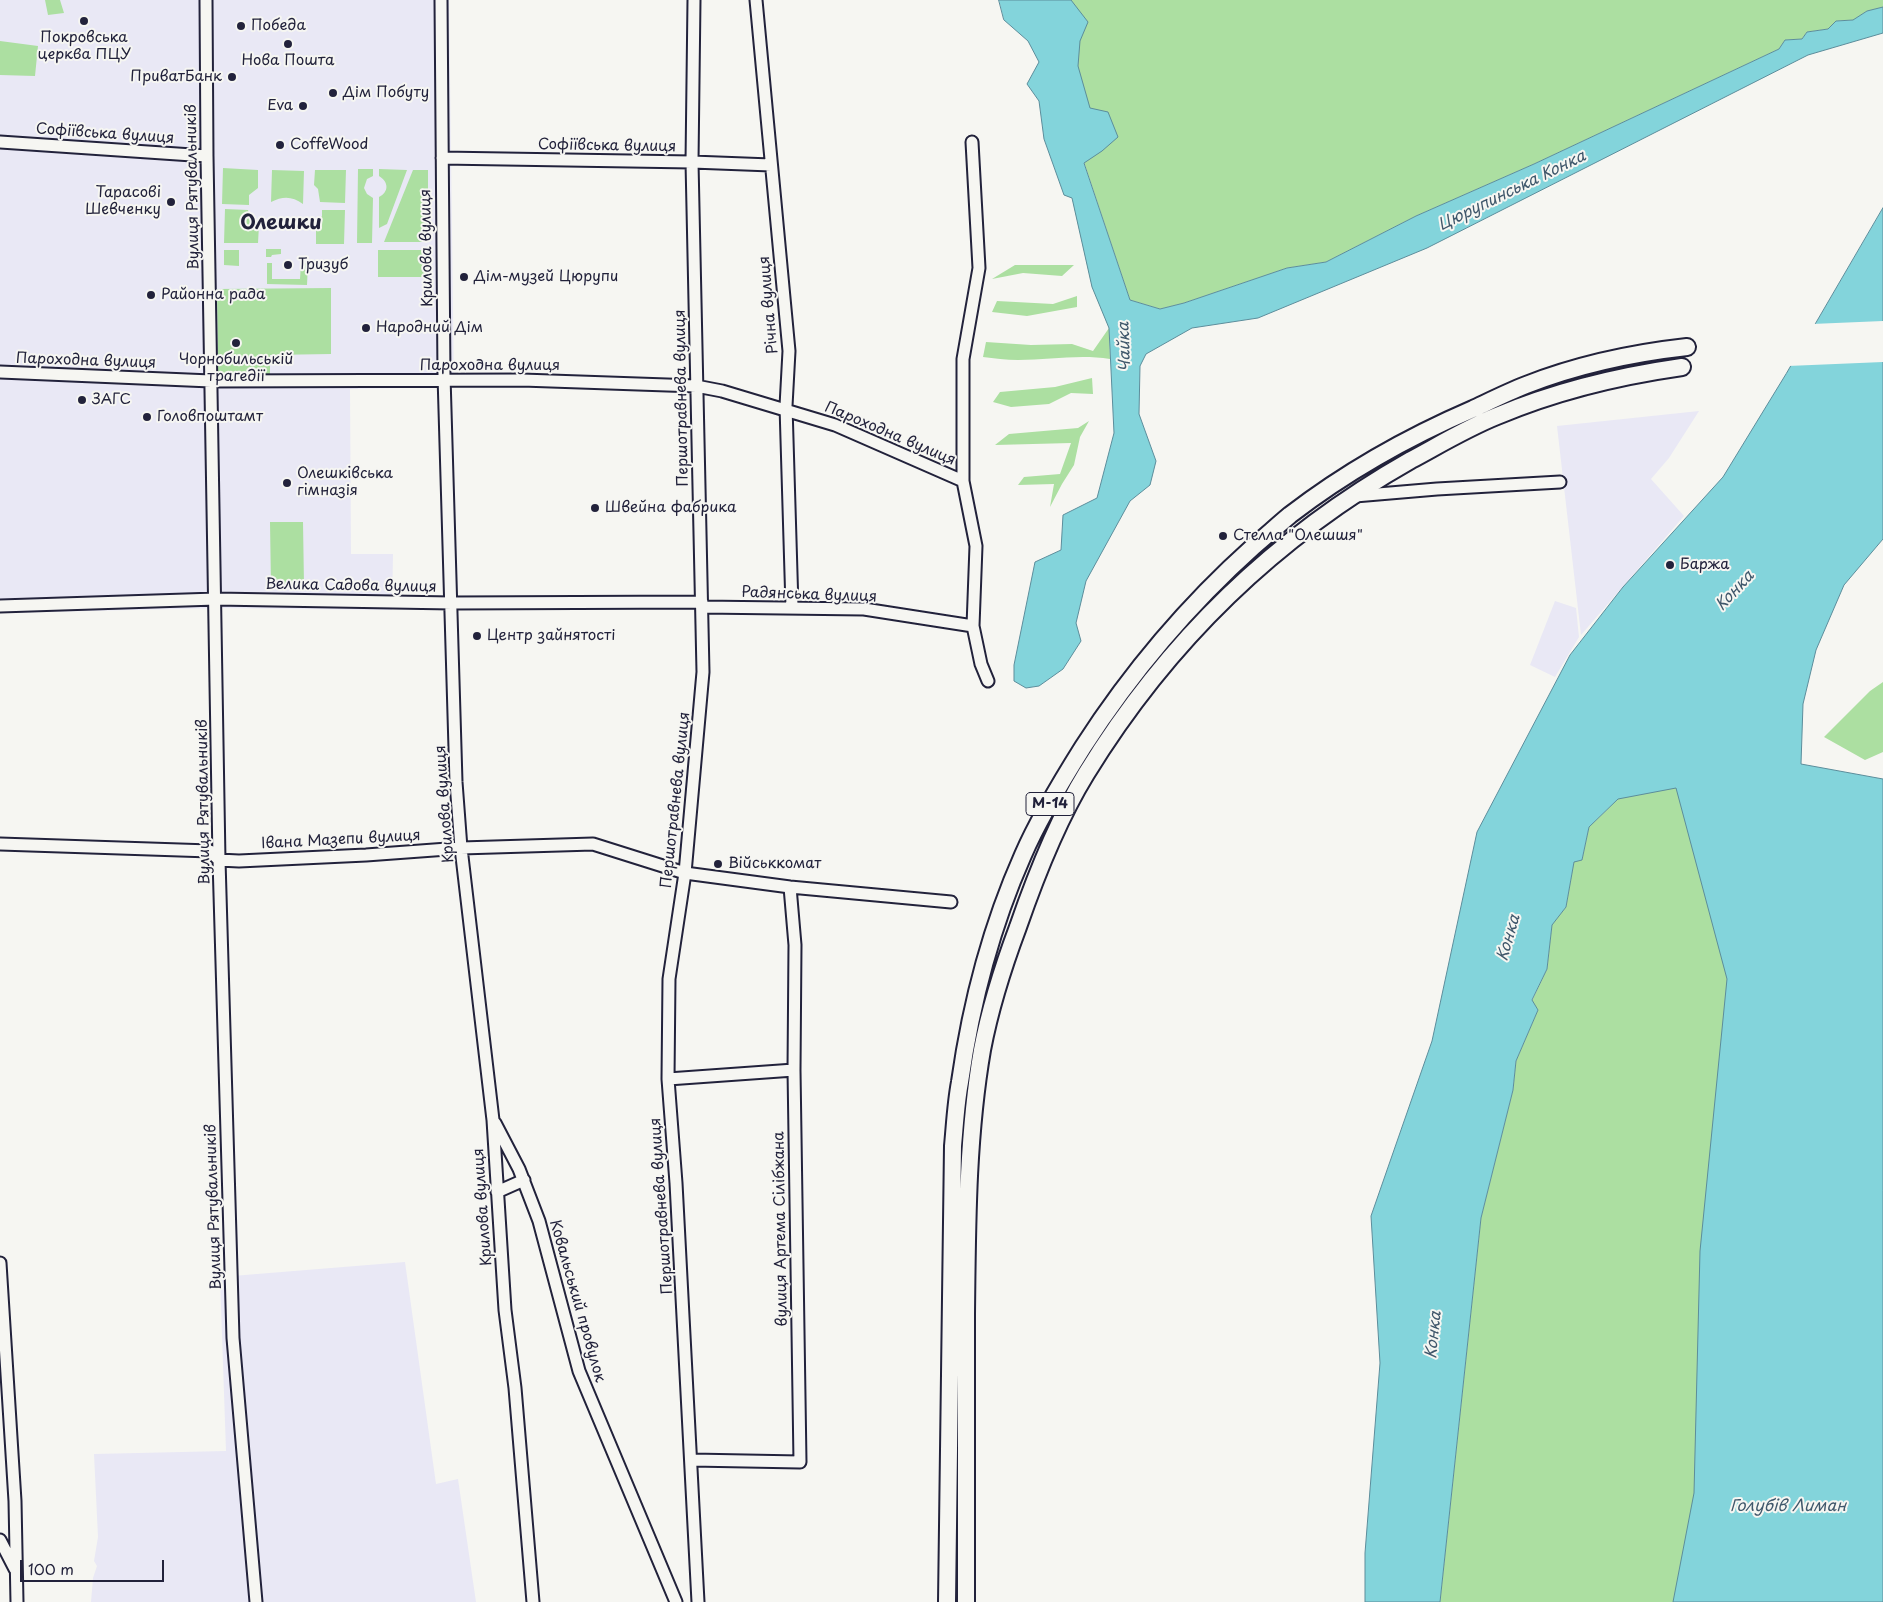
<!DOCTYPE html>
<meta charset="utf-8">
<style>
body{margin:0}
#map{position:relative;width:1883px;height:1602px;overflow:hidden;background:#f6f6f2;font-family:"Playpen Sans",sans-serif}
canvas{display:block}
.scale{position:absolute;left:20px;top:1560px;width:144px;height:22px;box-sizing:border-box;border:2px solid #22223b;border-top:0;padding-left:6px;font-size:15px;line-height:18px;white-space:nowrap;color:#22223b;-webkit-text-stroke:4px #f6f6f2;paint-order:stroke}
</style>
<div id="map">
<canvas width="1883" height="1602"></canvas>
<div class="scale">100 m</div>
</div>
<script>
const context = document.querySelector('canvas').getContext('2d');
context.lineJoin = 'round';
function fillPath(path, color) { context.fillStyle = color; context.fill(path, 'evenodd'); }
function trace(path, color, width, dash) { context.strokeStyle = color; context.lineWidth = width; context.lineCap = dash ? 'butt' : 'round'; context.setLineDash(dash || []); context.stroke(path); }
function drawText(font, color, halo, rows, align = 'center') {
  context.font = font + ' "Playpen Sans",sans-serif'; context.lineWidth = 4; context.setLineDash([]); context.textBaseline = 'middle'; context.strokeStyle = halo; context.fillStyle = color; for (const [text, x, y, turn = 0] of rows) {
    context.save(); context.translate(x, y); context.rotate((+turn || 0) * Math.PI / 180); context.textAlign = isNaN(turn) ? turn : align; if (halo) context.strokeText(text, 0, 0); context.fillText(text, 0, 0); context.restore();
  }
}
const built = new Path2D(`
 M0,0H449L454,387L350,389L351,554H393L392,610L220,608L0,613Z
 M1699,411L1669,458L1651,479L1684,516L1581,635L1557,426Z
 M1555,601L1576,608L1579,637L1555,677L1530,665Z
 M405,1262L436,1484L458,1479L476,1602H91L93,1578L97,1566L94,1561L98,1537L94,1454L226,1451L220,1277Z`);
const green = new Path2D(`
 M45,0H60L64,13L48,15Z
 M1056,0H1883V7L1867,11L1854,20L1836,21L1828,29L1807,32L1802,39L1785,40L1779,49L1534,164L1416,216L1326,262L1287,268L1184,303L1160,309L1130,300L1084,162Z
 M0,41L38,46L35,76L0,75Z
 M223,168L258,170V188L249,195V205L222,204Z
 M358,169H373V176L367,179L364,188L367,194L373,198L372,243H357Z
 M379,169L407,170L387,224L379,228V197C389,192 389,182 379,176Z
 M272,170L304,171L303,204C292,196 283,196 271,202Z
 M315,170H346L345,203L320,202L318,189L314,185Z
 M413,170H428V242H384Z
 M1067,180L1109,328L1110,359C1079,354 1049,360 1018,360C1006,360 994,358 983,357L986,342L1031,345L1072,344L1093,351L1109,328L1092,287L1072,198L1064,195Z
 M225,209L248,210L251,220L259,225L258,243H224Z
 M322,210H345L344,244H316V225L322,216Z
 M266,249H281V254L272,255L271,257H266Z
 M224,250H239V266L224,265Z
 M378,250H425V277H378Z
 M267,263H272V279H300L301,263H308L307,285L267,284Z
 M1015,265H1074L1062,276L1023,273L992,279Z
 M331,288V354L270,355V376L218,377L217,289Z
 M1077,296V307L1027,316L992,312L997,301L1053,304Z
 M1092,378L1093,394L1071,393L1049,404L1011,407L993,402L1000,392L1055,387Z
 M1089,421L1080,437L1074,465L1062,484L1050,507L1054,484L1018,485L1024,477L1060,474L1071,443L995,445L1009,434L1078,428Z
 M270,522H303L304,585L271,586Z
 M1883,682V752L1865,760L1824,737L1870,691Z
 M1669,733L1883,1602H1440L1481,1218L1513,1090L1516,1061L1538,1010L1532,1001L1547,969L1552,924L1566,907L1574,861L1582,860L1589,827L1618,799Z`);
const water = new Path2D(`
 M999,0H1071L1088,22L1080,41L1078,66L1090,108L1108,112L1118,137L1102,151L1084,163L1130,300L1160,309L1184,303L1287,268L1326,262L1416,216L1534,164L1779,49L1785,40L1802,39L1807,32L1828,29L1836,21L1853,20L1867,11L1883,7V33L1808,55L1427,248L1258,318L1192,328L1146,354L1140,366L1139,414L1156,461L1150,485L1130,501L1086,581L1076,623L1081,641L1063,669L1039,686L1026,688L1014,681V665L1035,562L1061,550L1063,515L1097,498L1114,433L1109,328L1092,287L1072,198L1064,195L1044,139L1039,101L1027,84L1039,62L1028,41L1004,20Z
 M1883,208V539L1844,585L1816,650L1803,704L1801,764L1883,779V1602H1673L1694,1493L1700,1251L1727,979L1676,788L1618,799L1589,827L1582,860L1574,862L1566,907L1552,925L1547,969L1532,1000L1538,1010L1516,1061L1513,1090L1481,1218L1440,1602H1365V1553L1380,1363L1371,1216L1432,1041L1477,832L1570,655L1623,587L1723,477L1786,374Z`);
const pier = new Path2D(`
 M1883,321V362L1788,366L1812,324Z`);
const minor = new Path2D(`
 M206,0L207,156L219,860L233,1338L256,1602
 M441,0L444,376L456,782L461,848L493,1120L505,1310L515,1388L533,1602
 M694,0L692,162L703,672L685,873L669,979L668,1079L676,1183L698,1602
 M756,0L789,351L786,406L792,607
 M0,142L207,156
 M972,142L979,268L963,359V481L976,546L973,626L981,664L988,681
 M442,158L692,162L771,165
 M0,372L211,381L522,380L696,386L722,391L835,425L963,481
 M1355,496L1437,489L1560,482
 M0,606L216,599L452,603L702,602
 M702,607L864,609L973,626
 M0,844L210,851L219,860L239,861L366,855L461,848L593,844L685,873L790,887L951,902
 M668,1079L794,1070
 M495,1123L519,1169L539,1221L579,1371L676,1602
 M497,1192L524,1180
 M0,1263L15,1501L17,1602
 M692,1460L800,1462L794,1070L795,945L790,887
 M0,1540L15,1569`);
const highway = new Path2D(`
 M947,1602L953,1146C955,1125 956,1103 960,1082C971,1004 991,927 1023,855C1039,818 1061,782 1083,747C1132,671 1187,606 1254,546C1266,536 1278,525 1290,515C1346,472 1408,437 1473,409C1490,401 1508,392 1526,385C1577,365 1633,353 1687,347
 M966,1602C966,1506 966,1410 966,1314C967,1225 967,1137 982,1050C990,1008 1003,967 1018,927C1036,875 1057,821 1086,774C1168,640 1275,537 1411,460C1439,445 1467,428 1497,416C1556,391 1619,376 1682,367`);
const markers = [
 [84,21,5,"#22223b"],
 [241,26,5,"#22223b"],
 [288,44,5,"#22223b"],
 [232,77,5,"#22223b"],
 [333,93,5,"#22223b"],
 [303,106,5,"#22223b"],
 [280,145,5,"#22223b"],
 [171,202,5,"#22223b"],
 [288,265,5,"#22223b"],
 [464,277,5,"#22223b"],
 [151,295,5,"#22223b"],
 [366,328,5,"#22223b"],
 [236,343,5,"#22223b"],
 [82,400,5,"#22223b"],
 [147,417,5,"#22223b"],
 [287,483,5,"#22223b"],
 [595,508,5,"#22223b"],
 [1223,536,5,"#22223b"],
 [1670,565,5,"#22223b"],
 [477,636,5,"#22223b"],
 [718,864,5,"#22223b"]
];
const shields = [
 [1050,804,48]
];
const shieldNames = [
 ["М-14",1050,804]
];
const poiNames = [
 ["Победа",251,26],
 ["Покровська",84,38,"center"],
 ["церква ПЦУ",84,55,"center"],
 ["Нова Пошта",288,61,"center"],
 ["ПриватБанк",222,77,"right"],
 ["Дім Побуту",343,93],
 ["Eva",293,106,"right"],
 ["CoffeWood",290,145],
 ["Тарасові",161,193,"right"],
 ["Шевченку",161,210,"right"],
 ["Тризуб",298,265],
 ["Дім-музей Цюрупи",474,277],
 ["Районна рада",161,295],
 ["Народний Дім",376,328],
 ["Чорнобильській",236,360,"center"],
 ["трагедії",236,377,"center"],
 ["ЗАГС",92,400],
 ["Головпоштамт",157,417],
 ["Олешківська",297,474],
 ["гімназія",297,491],
 ["Швейна фабрика",605,508],
 ["Стелла \"Олешшя\"",1233,536],
 ["Баржа",1680,565],
 ["Центр зайнятості",487,636],
 ["Військкомат",728,864]
];
const streetNames = [
 ["Софіївська вулиця",105,134,4],
 ["Софіївська вулиця",607,146,1],
 ["Вулиця Рятувальників",193,187,-91],
 ["Крилова вулиця",427,248,-91],
 ["Річна вулиця",769,305,-95],
 ["Пароходна вулиця",86,361,2],
 ["Пароходна вулиця",490,366],
 ["Першотравнева вулиця",682,398,-91],
 ["Пароходна вулиця",890,434,23],
 ["Велика Садова вулиця",351,586,1],
 ["Радянська вулиця",809,595,2],
 ["Першотравнева вулиця",676,800,-84],
 ["Вулиця Рятувальників",204,802,-91],
 ["Крилова вулиця",445,804,-94],
 ["Івана Мазепи вулиця",341,840,-3],
 ["Першотравнева вулиця",662,1206,-94],
 ["Вулиця Рятувальників",214,1207,-92],
 ["Крилова вулиця",483,1207,-94],
 ["вулиця Артема Сілібжана",781,1229,-91],
 ["Ковальський провулок",577,1301,74]
];
const waterNames = [
 ["Цюрупинська Конка",1512,191,-26],
 ["Чайка",1125,347,-92],
 ["Конка",1735,591,-47],
 ["Конка",1509,938,-74],
 ["Конка",1434,1335,-84],
 ["Голубів Лиман",1788,1507]
];
const districtNames = [
 ["Олешки",281,223]
];
fillPath(built, '#e9e8f5');
fillPath(green, '#acdfa1');
fillPath(water, '#83d4db');
trace(water, '#5c8d9b', 1);
fillPath(pier, '#f6f6f2');
trace(minor, '#22223b', 15);
trace(highway, '#22223b', 20);
trace(minor, '#f6f6f2', 11);
trace(highway, '#f6f6f2', 16);
for (const [x, y, r, color] of markers) { const dot = new Path2D(); dot.arc(x, y, r, 0, 2 * Math.PI); context.fillStyle = color; context.fill(dot); trace(dot, '#f6f6f2', 2); }
for (const [x, y, w] of shields) { const box = new Path2D(); box.roundRect(x - w / 2, y - 11.5, w, 23, 4); context.fillStyle = '#f6f6f2'; context.fill(box); trace(box, '#22223b', 1); }
drawText('bold 14px', '#22223b', null, shieldNames);
drawText('15px', '#22223b', '#f6f6f2', poiNames, 'left');
drawText('15px', '#22223b', '#f6f6f2', streetNames);
drawText('italic 16px', '#3f576b', '#f6f6f2', waterNames);
drawText('bold 20px', '#22223b', '#f6f6f2', districtNames);
</script>
